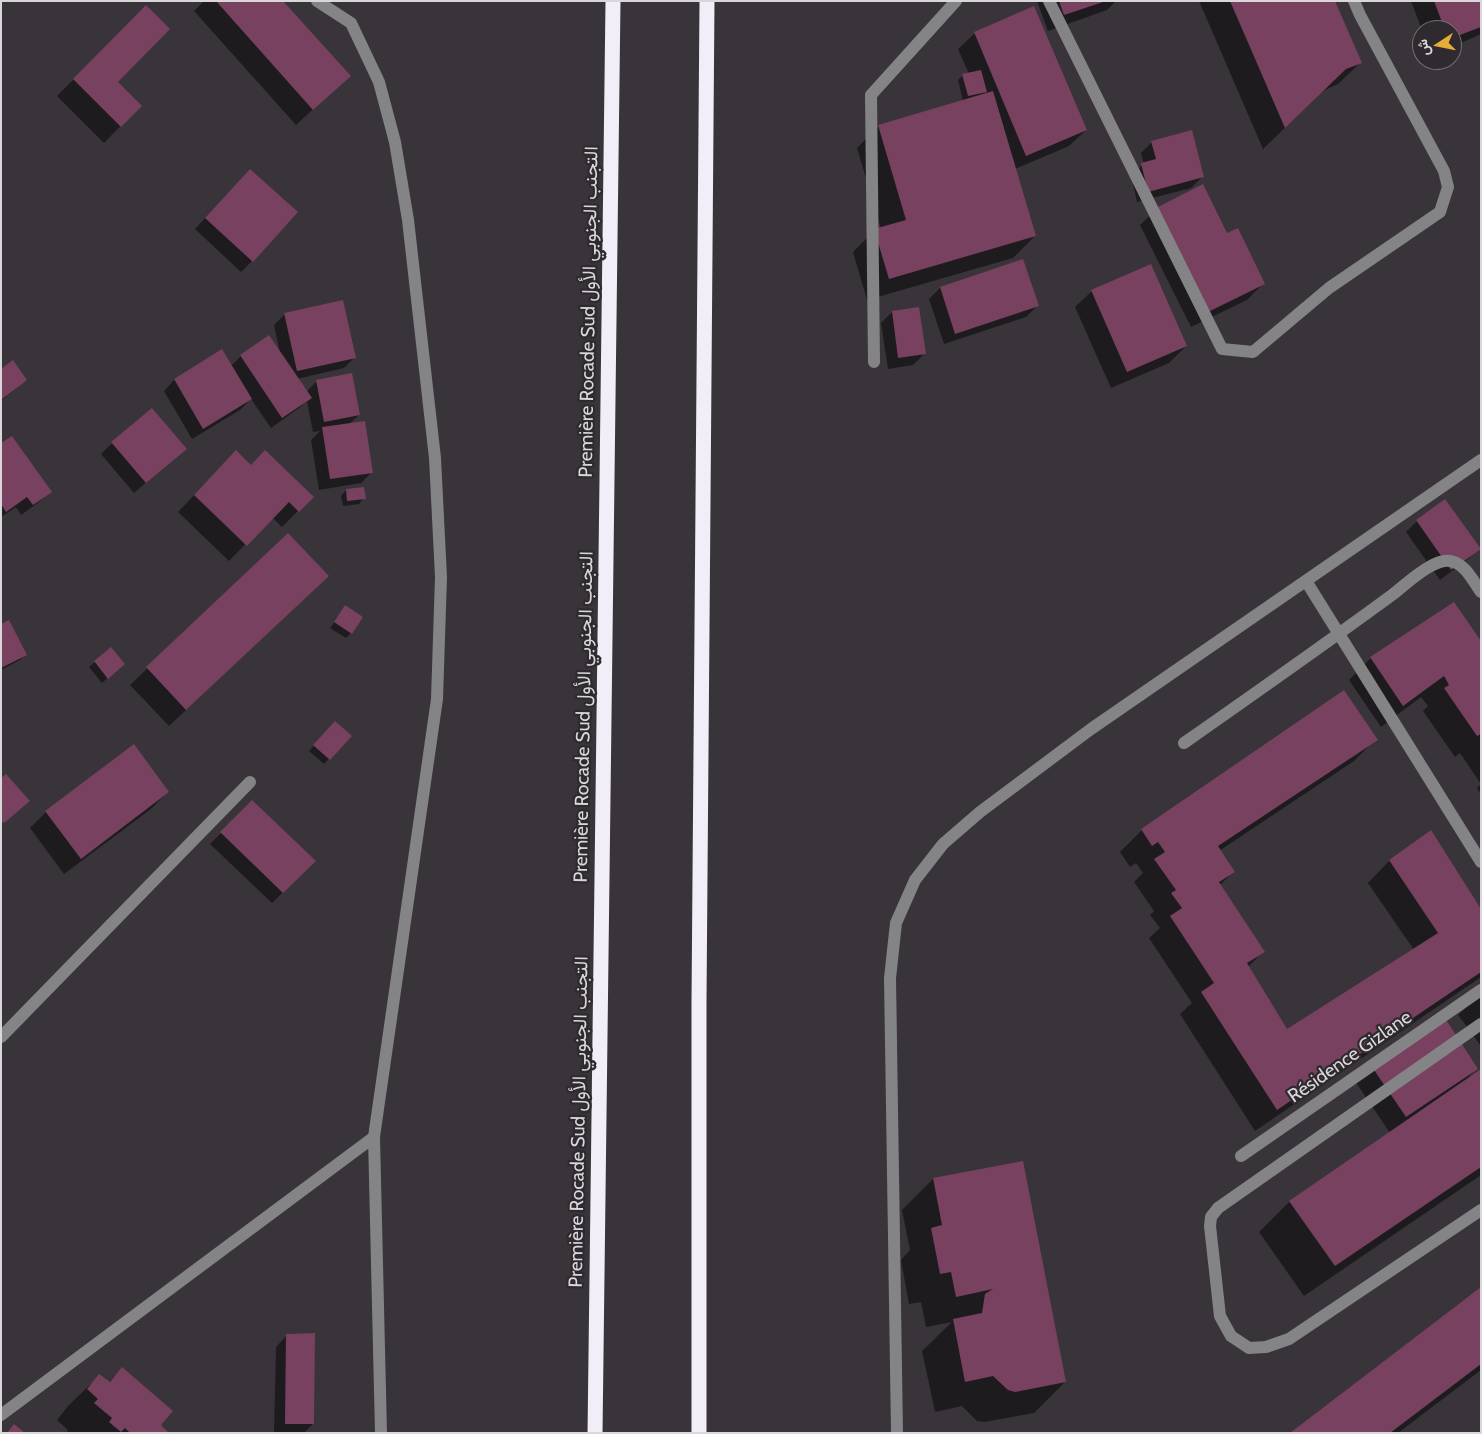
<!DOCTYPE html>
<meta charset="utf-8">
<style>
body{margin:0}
#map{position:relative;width:1482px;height:1434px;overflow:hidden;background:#383439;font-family:Cabin,Vazirmatn,sans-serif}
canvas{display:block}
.frame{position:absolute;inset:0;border:2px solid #dad7da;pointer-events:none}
.north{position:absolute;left:1412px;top:20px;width:50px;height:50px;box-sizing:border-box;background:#2e2a2f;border:1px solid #736f73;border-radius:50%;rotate:259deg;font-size:14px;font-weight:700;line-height:20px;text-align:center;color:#dad7da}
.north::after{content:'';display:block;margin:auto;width:18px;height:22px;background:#e4ad35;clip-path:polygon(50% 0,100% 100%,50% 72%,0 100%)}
</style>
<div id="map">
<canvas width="1482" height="1434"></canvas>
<div class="frame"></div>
<div class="north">ش</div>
</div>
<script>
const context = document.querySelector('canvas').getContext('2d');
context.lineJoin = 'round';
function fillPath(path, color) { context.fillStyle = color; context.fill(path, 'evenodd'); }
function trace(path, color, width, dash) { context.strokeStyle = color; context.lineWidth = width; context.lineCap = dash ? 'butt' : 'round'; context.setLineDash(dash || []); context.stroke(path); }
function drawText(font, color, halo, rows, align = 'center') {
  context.font = font + ' Cabin,Vazirmatn,sans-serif'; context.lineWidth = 4.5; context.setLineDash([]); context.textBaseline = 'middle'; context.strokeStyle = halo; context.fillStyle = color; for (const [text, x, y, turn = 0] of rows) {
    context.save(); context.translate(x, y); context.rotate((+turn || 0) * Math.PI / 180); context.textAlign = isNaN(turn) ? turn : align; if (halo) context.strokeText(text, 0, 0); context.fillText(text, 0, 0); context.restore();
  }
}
const shadow = new Path2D(`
 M204,1H282L349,76L296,125L194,11Z
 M1037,1H1116L1107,10L1048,31Z
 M1199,1H1334L1360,63L1338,84L1323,91L1263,149Z
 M1411,1H1481V34L1452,47V30H1422Z
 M146,7L116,82L140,106L104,143L57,96Z
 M975,33L1086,130L1069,146L1015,169L1035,236L1013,258L867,300L853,252L875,230L881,229L857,148L879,126L963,101L958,80L963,75L969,74L958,49Z
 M1152,142L1202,177L1191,188L1137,202L1131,175L1144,164L1141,153Z
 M240,181L252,261L241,272L195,229Z
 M1157,209L1226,234L1264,283L1247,300L1191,327L1140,225Z
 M1022,260L1037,306L1026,317L944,344L929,299L940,288Z
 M1092,291L1186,346L1169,363L1111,388L1075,307Z
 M892,312L924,354L913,365L888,369L881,323Z
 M285,314L355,357L344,368L297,379L306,392L316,382L359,415L349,424L372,472L361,483L319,490L311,440L320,431L313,432L307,401L299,408L271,428L251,399L240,410L192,439L164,391L174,380L222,351L231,366L241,356L269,337L280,353L274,325Z
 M1,370L26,380L1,401Z
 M112,443L185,449L134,493L101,454Z
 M1,445L50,492L39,502L21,515L16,507L1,517Z
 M250,466L312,497L282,527L272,517L229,561L178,512L220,468Z
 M346,490L364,498L359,504L343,506L341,496Z
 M1445,501L1479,548L1468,559L1440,580L1406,532L1417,521Z
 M288,535L310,593L169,726L130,685Z
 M346,607L351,633L346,638L330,628Z
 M1,625L25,655L20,660L1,670Z
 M1481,644V784L1460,753L1455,757L1423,711L1428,706L1421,697L1381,727L1349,680L1371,658Z
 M111,649L118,669L102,683L89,667Z
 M1343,692L1376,739L1354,761L1219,851L1233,872L1220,885L1263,952L1248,967L1287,1030L1414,950L1368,883L1389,861L1430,831L1481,912V977L1255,1131L1180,1014L1192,1003L1149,938L1160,928L1150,915L1154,911L1134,882L1143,873L1136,863L1130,867L1120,852L1142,830Z
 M330,728L350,736L324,764L309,751Z
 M1481,784V795L1477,788Z
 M168,792L151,809L64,874L30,828L46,812Z
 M252,802L315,861L272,903L210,844Z
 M1481,994V1046L1458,1015Z
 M1371,1065L1477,1069L1469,1076L1470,1077L1481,1070V1175L1304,1296L1259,1232L1289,1202L1390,1133L1355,1081Z
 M1022,1162L1065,1382L1034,1413L984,1422L977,1421L962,1406L935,1412L922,1351L952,1322L926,1327L921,1302L909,1304L901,1260L910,1250L902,1210L933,1179Z
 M1481,1289V1370L1398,1433H1292Z
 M287,1335L313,1424L304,1433H274L276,1347Z
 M122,1369L159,1425L167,1433H66L68,1430L57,1420L68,1406L99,1376L108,1383Z`);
const building = new Path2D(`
 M216,1H283L351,76L313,110Z
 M1059,1H1103V2L1064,15Z
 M1230,1H1335L1362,63L1346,69L1285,128Z
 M1434,1H1481V27L1452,38V30H1445Z
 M146,5L170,29L118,82L142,106L121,127L73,79Z
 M1034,6L1087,130L1026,156L974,32Z
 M981,70L987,92L968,96L962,74Z
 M993,91L1036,236L889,279L874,229L906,220L878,125Z
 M1192,130L1204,177L1148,192L1141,163L1156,159L1151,141Z
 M250,169L298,212L253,262L205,218Z
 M1203,184L1227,233L1238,228L1265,284L1208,312L1156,208Z
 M1023,259L1039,306L955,334L940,287Z
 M1151,264L1187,346L1127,372L1091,290Z
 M343,300L356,358L297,371L284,313Z
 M919,307L926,354L898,358L892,311Z
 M269,335L312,398L282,418L240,355Z
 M222,349L252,399L203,429L174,379Z
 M13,360L27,380L1,400V369Z
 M352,373L360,415L324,422L316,380Z
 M152,408L187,449L146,483L111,442Z
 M365,421L373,473L330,479L322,427Z
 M12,436L52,492L33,505L27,497L6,512L1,504V443Z
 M236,450L251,465L265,450L314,497L299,512L289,502L247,546L194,495Z
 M364,487L366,499L347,501L346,489Z
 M1445,499L1481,549L1451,570L1416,520Z
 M288,533L329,576L186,710L146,667Z
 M1454,602L1481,641V734L1477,736L1444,688L1449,685L1444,676L1403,706L1370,657Z
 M345,605L363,617L352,634L334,622Z
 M9,620L27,655L1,668V624Z
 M111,647L125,664L108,679L94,661Z
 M1344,690L1378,740L1218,846L1235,872L1219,882L1265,952L1247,963L1287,1029L1438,933L1389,860L1431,830L1481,909V972L1277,1110L1201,992L1214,983L1170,916L1182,908L1171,893L1176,890L1154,859L1165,852L1158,842L1152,846L1141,829Z
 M335,721L352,736L330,760L313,745Z
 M134,744L169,792L81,859L45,811Z
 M6,774L30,801L4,823L1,820V778Z
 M252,800L316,861L283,893L220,832Z
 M1443,1015L1478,1069L1406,1117L1370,1064Z
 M1481,1069V1167L1335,1266L1289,1201Z
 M1023,1161L1066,1382L1015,1392L1008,1390L993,1376L965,1382L953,1319L982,1313L985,1294L993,1289L956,1297L951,1272L940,1274L931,1228L942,1225L933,1178Z
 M1481,1287V1364L1390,1433H1290Z
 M315,1333L314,1424H285L286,1334Z
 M122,1367L173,1411L161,1425L169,1433H130L125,1428L121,1432L109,1422L112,1418L94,1403L98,1399L87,1389L99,1374L110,1382Z
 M14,1424L25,1433H7Z`);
const minor = new Path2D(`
 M317,1L351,23L379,82L395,142L408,220L435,458L441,577L437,699L374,1137L381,1433
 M1049,1L1222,349L1253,352L1329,288L1440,212L1448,187L1444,171L1360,15L1354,1
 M874,362L871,95L956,1
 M1306,581L1481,862
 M1184,743C1254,694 1324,645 1392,595C1405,585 1433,558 1450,561C1465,563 1473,581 1481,592
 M1481,1024L1218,1208L1211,1217L1210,1226L1220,1316L1231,1336L1249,1348L1266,1347L1289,1339L1481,1210
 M1,1037L250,782
 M1241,1156L1481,990
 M1,1415L374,1137
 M897,1433L890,978L896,923L915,880L943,844L980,812L1091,729L1481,460`);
const highway = new Path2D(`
 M595,1433L613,1
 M699,1433V1000L707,1`);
const streetNames = [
 ["Première Rocade Sud التجنب الجنوبي الأول",589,312,-89],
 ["Première Rocade Sud التجنب الجنوبي الأول",584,717,-89],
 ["Résidence Gizlane",1350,1057,-35],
 ["Première Rocade Sud التجنب الجنوبي الأول",579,1122,-89]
];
fillPath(shadow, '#0007');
fillPath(building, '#784160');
trace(minor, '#848386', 12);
trace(highway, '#f1eef7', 15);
drawText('19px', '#dad7da', '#2e2a2f', streetNames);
</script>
